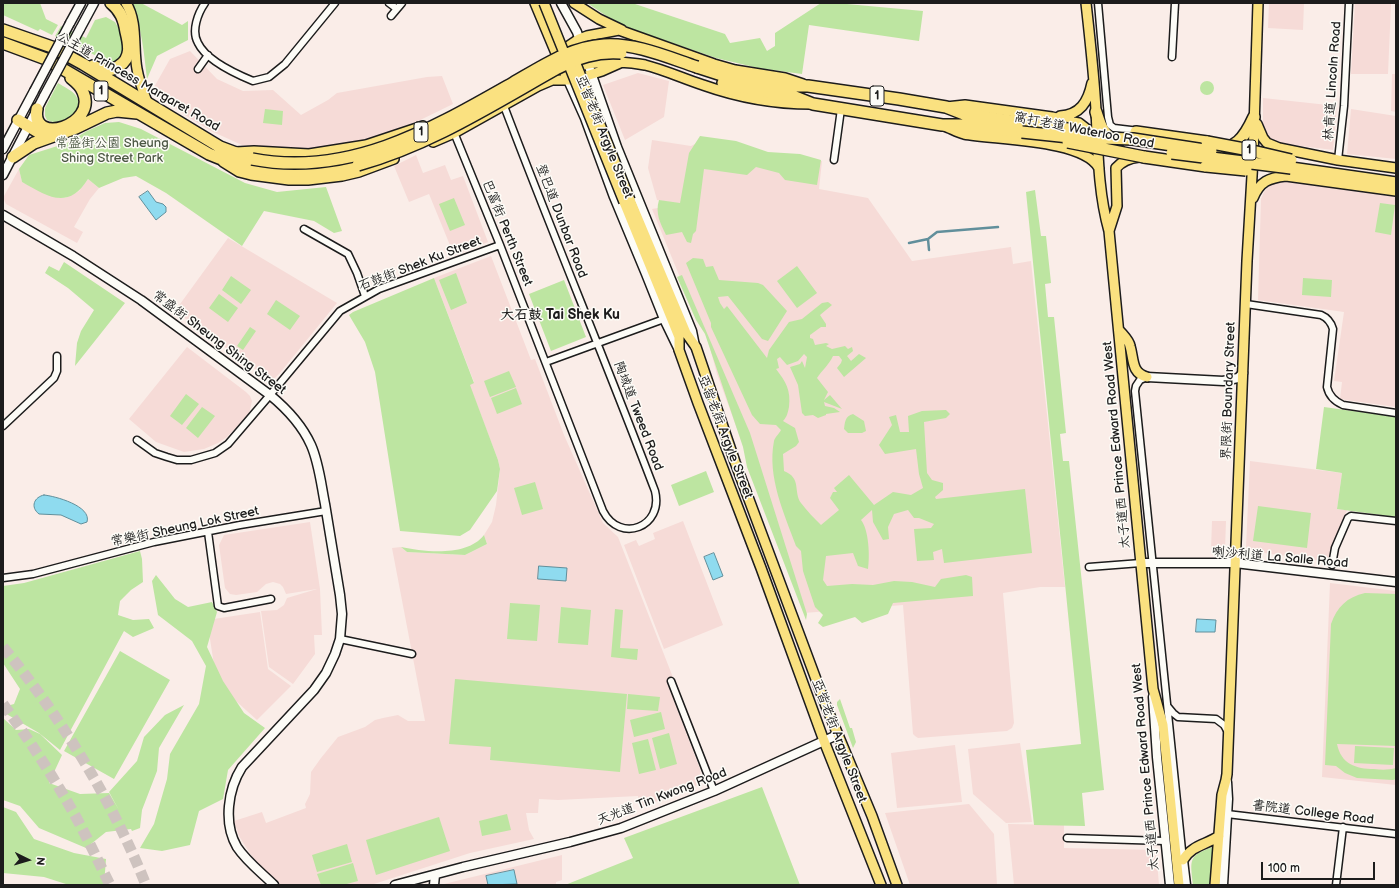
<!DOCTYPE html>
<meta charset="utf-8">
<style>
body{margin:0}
#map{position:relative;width:1399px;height:888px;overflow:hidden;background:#faede8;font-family:"Balsamiq Sans",sans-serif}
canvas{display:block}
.frame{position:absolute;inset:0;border:4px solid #1c1c1c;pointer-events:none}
.north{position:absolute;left:8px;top:840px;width:40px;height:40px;-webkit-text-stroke:3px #fdfcf7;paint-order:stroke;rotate:95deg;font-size:11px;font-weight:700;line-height:16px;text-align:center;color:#1c1c1c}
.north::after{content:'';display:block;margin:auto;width:14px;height:18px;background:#1c1c1c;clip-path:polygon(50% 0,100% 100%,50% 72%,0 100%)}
.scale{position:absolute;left:1261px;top:862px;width:114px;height:18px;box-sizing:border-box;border:2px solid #1c1c1c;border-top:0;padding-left:5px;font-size:12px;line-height:14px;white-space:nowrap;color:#1c1c1c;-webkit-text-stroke:3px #fdfcf7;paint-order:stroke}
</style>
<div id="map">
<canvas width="1399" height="888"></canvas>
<div class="frame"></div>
<div class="north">N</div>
<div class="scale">100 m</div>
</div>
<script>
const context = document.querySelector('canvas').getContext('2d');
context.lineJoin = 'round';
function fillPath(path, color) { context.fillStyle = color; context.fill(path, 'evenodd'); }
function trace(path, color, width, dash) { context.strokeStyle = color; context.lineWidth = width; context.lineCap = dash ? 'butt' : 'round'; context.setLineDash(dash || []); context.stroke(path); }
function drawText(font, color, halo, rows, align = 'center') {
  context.font = font + ' "Balsamiq Sans","LXGW WenKai TC",sans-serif'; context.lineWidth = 3; context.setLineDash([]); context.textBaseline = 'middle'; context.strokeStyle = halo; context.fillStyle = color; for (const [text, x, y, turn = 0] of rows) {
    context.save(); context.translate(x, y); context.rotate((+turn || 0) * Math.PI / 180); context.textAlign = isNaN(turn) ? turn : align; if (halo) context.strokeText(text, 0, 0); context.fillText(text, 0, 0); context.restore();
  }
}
const built = new Path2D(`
 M1269,3H1304L1303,30L1268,28Z
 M1355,3L1391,4L1388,74H1351Z
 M190,51L217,79L243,91L273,90L301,115L328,100L337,93L427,77L442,76L453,104L408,126L365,141L338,146L295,151L242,145L211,131L188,117L159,96L153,89L170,59Z
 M638,73L669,81L664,117L625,140L603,85Z
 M1392,74H1396V112L1391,111Z
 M1263,98L1337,106L1333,150L1277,143L1271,141L1266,134L1263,127Z
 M1351,109L1396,116V159L1347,154Z
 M652,140L691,146L695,144L718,147L822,161L819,189L868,198L912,261L1011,247L1013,264L1031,261L1065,587H1040L1003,593L1014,723L1012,728L1007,731L918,738L915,736L913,734L903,605L804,613L717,374L707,337L697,319L652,209L682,204L657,200L648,168Z
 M416,155L423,173L445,165L451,180L463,176L488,242L454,255L429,194L409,202L394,166Z
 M19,169L22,182L58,198H65L79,191L88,179L99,188L90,199L74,227L83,232L77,243L6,204L4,200V196Z
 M1283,181L1396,197V407L1340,399L1342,382L1334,381L1344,312L1258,300L1261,199L1264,192L1269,186L1275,182Z
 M228,238L337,303L279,374L275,378L271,379L266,377L175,311Z
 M491,256L531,360L535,359L564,435L603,523L618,537L674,680L667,683L700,769L701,778L696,786L640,808L638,796L558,800L539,799L538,813H526L529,830L534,839L470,853L371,885H276L251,855L239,836L234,821L262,812L266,823L306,808L305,804L310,794L311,772L321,758L338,737L365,727L375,720L383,718L398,715L408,721H425L392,548L401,547L407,552L465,555L487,544L484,535L492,522L496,505L500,469L498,460L469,384L474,382L434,278Z
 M187,347L246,392L250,396L252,401L249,414L227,437L218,443L204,449L184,452L156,442L129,419Z
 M1250,461L1342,473L1337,509L1347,510L1332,548L1331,562L1250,551L1246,547Z
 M683,521L723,625L664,649L624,545L636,540L639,546L655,539L653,533Z
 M1212,521H1226L1225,550H1211Z
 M310,522L320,589L322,635H314L315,654L293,684L269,667L261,611L277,610L284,605L287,598L317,589L286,594L283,587L280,584L273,582L266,584L257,592L236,595L230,594L225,588L219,545L224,535Z
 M1330,583L1396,591V785L1322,777Z
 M260,612L268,669L291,686L257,720L217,684L207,620Z
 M1020,743L1032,822L1006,823L973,794L968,749Z
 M955,745L962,802L897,808L891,753Z
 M969,804L994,834L997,885H910L885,813Z
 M1008,824L1064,825V848L1156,850L1159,885H1014Z
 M562,855V880L556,882V885H444V884Z`);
const green = new Path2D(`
 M3,3H40L46,19L58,25L52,35L40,29L38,31L3,15Z
 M131,3H141L182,25L188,21V40L157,56L147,79C144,54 142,26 131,3Z
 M587,3H632L725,34L730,43L760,38L767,51L775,46V33L821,3H836L923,11L919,41L809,25L802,74L758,68L716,58L632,29L608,17Z
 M106,17L115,22L122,34L124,46L121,58L115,63L107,61L55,36L61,26L86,38L95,20Z
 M1200 88a7 7 0 1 1 14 0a7 7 0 1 1-14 0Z
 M58,83C72,92 79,92 80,111C70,119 60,126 47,120L45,116V108Z
 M265,109L283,111L282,125L263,123Z
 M119,122L141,129L245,183L277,192L326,187L342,231L334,233L314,221L264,211L242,246L166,193L136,176L123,178L99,188L88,179C68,211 47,196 22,182L19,169L29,155L67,143L87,131L105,123Z
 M700,136L736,141L768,152L800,154L821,160L817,185L785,180L779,173L756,167L747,175L704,169L696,231L693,234L691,243L687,242L682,232L666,235C660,223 655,213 659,200L680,203L689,153Z
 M1035,190L1041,236H1046L1051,283L1045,284L1048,317H1054L1066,433L1060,434L1063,461H1069L1104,790L1082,793L1085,826L1034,825L1026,750L1081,744L1026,192Z
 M454,198L465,225L450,231L439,204Z
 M1380,203L1395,205L1391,235L1375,232Z
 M693,258L703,259L706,267L713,266L719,280L758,283L763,285L787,311L768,341L762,339L728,296L718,297L720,303L724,309L727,306L767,358L769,350L789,322L802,319L822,303L828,302L832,305L820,315L826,324V327H821L810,335V338L813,339L815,345L826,343L829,344L826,346L832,349L845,346L848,349L852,347L853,351L847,356L851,361L859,354L866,358L844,377L837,368L841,363L842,360L839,356H833C829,365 822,370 817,378L828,392L824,400L830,395L842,409L824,402L825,406L834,408L840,412L826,414V415L818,418L813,415L805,416L802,413L798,385L790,367L800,364L802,361L805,368L807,357L804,354L798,361L787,365L780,357L777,359L779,368L776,369C786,382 791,390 789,407C788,412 787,417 783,421L795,428L799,442L796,446L783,454L784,471C802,478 793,492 801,503C807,511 814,518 821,525L839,510L830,498L833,492H837L834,488L849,475L874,505L893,492L911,495L923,488L919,474L916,449L885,454L879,445L892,425L889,417L896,415L900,432H909L908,416L922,411L946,410L950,414L946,418L924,422L927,473L932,480L943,483V490L935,497L936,499L1025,489L1032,553L944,563L942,549L933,552L934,560L917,561L914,529L931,528L934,524L919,518H914L908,510L894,514L888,527L889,539L883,540L873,522L872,510L861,520C869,530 870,556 868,569L858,566L853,553L826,556L823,580L827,586L852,584L873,585L894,581L912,582L935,587L941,579L966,575L972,577L973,596L893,603L888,614L862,623L855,617L823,627L818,623L823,615L815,607L803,571L801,551L796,546C784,513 767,477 774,441C775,437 779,434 781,430L776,425L760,424L752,415L711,327V323L686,263Z
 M64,262L125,303L75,366L77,343L81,331L94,310L68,288L45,273L49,266L59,271Z
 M797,266L817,293L797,308L777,281Z
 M456,273L467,303L451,310L439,280Z
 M682,275L750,433L807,614L806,620L747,467L743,447L705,334L696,320L677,277Z
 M231,276L251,290L241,304L222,290Z
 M434,278L474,383L470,385L498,460L500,469L497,491L470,530L460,536L400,531L375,372L365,342L349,315L353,312Z
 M1303,278L1332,280L1331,297L1302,295Z
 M564,280L586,337L551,351L529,294Z
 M219,294L238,308L228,322L209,308Z
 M276,300L300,316L290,330L267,314Z
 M250,327L256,331L243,350L237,346Z
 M509,371L516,387L490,397L484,381Z
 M516,388L522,404L497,414L491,398Z
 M186,394L199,404L182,425L170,416Z
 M202,407L215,416L198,438L186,428Z
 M1324,407L1396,417V517L1337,509L1342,473L1316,469Z
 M853,414L864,421L866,431L862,433H848L844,429C845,422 845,416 853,414Z
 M706,471L714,492L679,506L671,485Z
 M535,482L543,509L522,515L514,488Z
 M1258,506L1311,513L1307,548L1253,541Z
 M484,535L487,544L465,555L407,552L401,547C425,552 467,557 484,535Z
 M140,551L142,559L143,582L131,590L120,601L118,615L133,620L149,619L154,628L133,637L124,631L60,750L39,733L3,712V707L14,704L20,689L3,663V586L24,583Z
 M156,575L175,599L188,607L212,602L217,612L207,647L223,681L244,713L265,728L228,770L223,799L199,811L190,845L162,851L140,848L154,824L167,779L170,754L199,704L206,666L192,641L158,615L152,581Z
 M1365,593L1396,594V746L1337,744C1341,764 1356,769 1374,769C1382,770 1389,770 1396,768V779L1393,780L1357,778L1345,773L1336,766L1325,765L1331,624C1337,607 1347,597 1365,593Z
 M510,603L540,605L537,641L507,639Z
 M561,607L591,610L588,645L558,643Z
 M615,609L623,610L620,648L638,649L637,660L611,657Z
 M120,651L170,680L114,779L64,751Z
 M455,679L627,694L620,772L490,760L491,747L449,744Z
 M628,694L660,697L658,711L627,709Z
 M840,699L850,728H852L856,742L853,748L837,705V702Z
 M184,705L159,748L157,771L142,810L140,828L132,831L131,829L106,832L86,848L39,828L20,806L3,800V718L16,730L29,729L40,734L62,755L49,783L80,794L109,793L119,810L109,792L137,761L144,737L165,715Z
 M661,712L665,729L634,737L630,720Z
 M669,733L677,764L660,769L652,738Z
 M648,739L656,770L639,774L632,743Z
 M1355,746L1394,748L1393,765L1354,763Z
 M762,787L800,885H565L633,858L624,838Z
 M3,807L16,812L34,839L74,853L106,859L104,885H69L44,877L3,873Z
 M507,814L511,830L482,836L479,821Z
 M439,817L450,851L376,875L366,840Z
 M347,844L352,862L317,872L312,855Z
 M1215,846L1211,885H1193C1190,858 1188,856 1215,846Z
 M353,863L358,881L343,885H321L317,874Z`);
const water = new Path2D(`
 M148,191L156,202L163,204L166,207V212L156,220L139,197Z
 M44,495C55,496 92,506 87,522L81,524L61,515L39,514C30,507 34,497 44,495Z
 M714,553L723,576L713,580L704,557Z
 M539,566L567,568L566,581L538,579Z
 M1197,619L1216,620L1215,632H1196Z
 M514,870L517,884L488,885L486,876Z`);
const stream = new Path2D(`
 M928,239L929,250
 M909,243L928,239L937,232L998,227`);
const highwayTunnel = new Path2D(`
 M3,647C61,717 112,800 146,885
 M3,704C30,741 55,779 77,819C89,841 99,863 110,885`);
const street = new Path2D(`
 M205,3C198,13 191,31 198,43C206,60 236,74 253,81L269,77L285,64L335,3
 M389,3L397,9
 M1098,3L1108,117L1110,125L1114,128L1139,131
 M391,16L402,3
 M1172,57L1175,3
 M198,69L208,55
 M453,130L500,245L603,511C620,544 664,527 655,491C606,362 553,235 504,106
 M834,160L841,109
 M1338,160L1344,106L1349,3
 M304,229L348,254L357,273L365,296
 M1246,304L1321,315C1328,318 1331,322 1333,329L1327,387C1329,396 1334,401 1343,405L1396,413
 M546,362L664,319
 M1147,377L1140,380L1136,386L1135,391L1183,860
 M3,426L54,378L57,371V356
 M137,440L155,453L167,457L177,460H191L215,453L228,444L270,395L340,311L379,289L500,245
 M208,532L218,606L224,608L271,599
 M1332,565L1335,548L1348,518L1351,516L1396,521
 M1089,567L1141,563
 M3,578L33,574L154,542L240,525L326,511
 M340,639L412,654
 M671,681L714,791
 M1168,707L1173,713L1178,717L1216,719L1224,725L1228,732
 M1227,814L1396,834
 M1067,838L1165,841
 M1336,885L1343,827`);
const secondary = new Path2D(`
 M561,3L577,32L581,44
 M70,23L81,3
 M80,29L94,3
 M586,58L617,147L692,331L695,346
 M568,80L585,118L614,197L646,274L664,319L679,350
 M3,149L34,91
 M3,175L44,96
 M3,215L73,256L141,300L270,395C287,409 302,425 311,445C319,463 321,484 325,504C330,535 335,565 340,595L342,614L340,639L335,654L326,673L314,690L242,767C228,789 223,823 237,847C247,862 262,873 274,885
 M1147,377L1223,381L1238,378L1243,373
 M1141,563H1235L1396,582
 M1153,697L1157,757L1170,885
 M1183,860L1186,885
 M395,885L463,867L570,842L621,828L714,791L837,735
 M434,885L435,875
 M1223,885L1228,799L1227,782`);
const primary = new Path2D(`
 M126,3C138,22 133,48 137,69C139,81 143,91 147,102
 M535,3L558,58L568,80
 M574,3L599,19L622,30
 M1086,3C1090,39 1094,74 1096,110C1098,151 1098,192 1109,231L1153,689L1163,725L1179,885
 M557,54L579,39L587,36L619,30L714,64L735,70L785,78L803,84
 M570,68C577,68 581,65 588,64C604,61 630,62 645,65C665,70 684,79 703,85C737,97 775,104 811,104
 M946,107L965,105L1052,117L1073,122L1079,123L1097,137L1120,150
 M1060,116C1080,115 1088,102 1092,83
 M1257,124L1263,138L1267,143L1279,148L1338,160L1396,168
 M944,126C950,128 957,132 964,134C995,140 1083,139 1099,168
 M433,142L454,133L538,86L552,80H573L602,71L620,63
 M236,152L254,151L309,154L366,145L423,126
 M223,162L239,172L251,175L289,180H308L342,176L359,172L394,159
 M1253,198C1260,181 1269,178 1286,176L1396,191
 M630,200L686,333L696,347L735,462L826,706L872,816L897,885
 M624,202L679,337V350L698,403L761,568L824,741L881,885
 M1109,231L1117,206L1116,168C1122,161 1130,158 1139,157
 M1119,330C1123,335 1129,340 1130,346C1134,359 1131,373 1147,377
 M1183,860C1192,845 1206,845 1219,836
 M1215,885L1222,795L1226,780L1227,774L1247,261L1253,159L1258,3`);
const highway = new Path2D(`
 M3,30L52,47L83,64L220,147L252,159
 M3,43L46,59L61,68L209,154C257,175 307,175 358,165
 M93,66C97,68 103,70 108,70C112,70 116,68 119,66C132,58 129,44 126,32C124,20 121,11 111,3
 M697,67L728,77L759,83L781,86H808L899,99L946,107L964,114L1052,127
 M723,83L755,90L793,96L813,104L942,125H963L1022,132
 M37,109C30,146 98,126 83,92C81,86 76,82 71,78
 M1096,112C1101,127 1102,133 1116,142
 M18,120L48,138
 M1136,132L1207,142
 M1211,151C1236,149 1244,139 1254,117
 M13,157L34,143L76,128L107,113L117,111L137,113
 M1144,157L1206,166
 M1291,168L1396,183`);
const secondaryBridge = new Path2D(`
 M34,91L70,23
 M44,96L80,29`);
const primaryBridge = new Path2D(`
 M544,3L624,202
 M572,54L630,200`);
const highwayBridge = new Path2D(`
 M1052,127L1075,130
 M1022,132L1069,137L1133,139L1211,151
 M1068,142L1144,157
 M1207,142L1244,149L1291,160
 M1172,153L1291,168
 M252,159C349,178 432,129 513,83C541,67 570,47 604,45C636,43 667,57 697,67
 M358,165C430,145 492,105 556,69C577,58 597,51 621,53
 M1206,166L1246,170`);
const shields = [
 [101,91,14],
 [877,96,14],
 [421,132,14],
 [1249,150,14]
];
const shieldNames = [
 ["1",101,91],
 ["1",877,96],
 ["1",421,132],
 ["1",1249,150]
];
const streetNames = [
 ["林肯道 Lincoln Road",1333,81,-86],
 ["公主道 Princess Margaret Road",138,82,30],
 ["窩打老道 Waterloo Road",1084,131,11],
 ["亞皆老街 Argyle Street",604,137,68],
 ["登巴道 Dunbar Road",561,221,69],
 ["巴富街 Perth Street",507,233,68],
 ["石鼓街 Shek Ku Street",420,264,-21],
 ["常盛街 Sheung Shing Street",219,343,37],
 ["界限街 Boundary Street",1229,391,-88],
 ["陶域道 Tweed Road",638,416,69],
 ["亞皆老街 Argyle Street",725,437,69],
 ["太子道西 Prince Edward Road West",1117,445,-95],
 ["常樂街 Sheung Lok Street",185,527,-12],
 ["喇沙利道 La Salle Road",1280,558,5],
 ["亞皆老街 Argyle Street",839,741,69],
 ["太子道西 Prince Edward Road West",1146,767,-95],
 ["天光道 Tin Kwong Road",662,797,-21],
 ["書院道 College Road",1313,813,7]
];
const parkNames = [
 ["常盛街公園 Sheung",112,144],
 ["Shing Street Park",112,159]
];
const neighbourhoodNames = [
 ["大石鼓 Tai Shek Ku",560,315]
];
fillPath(built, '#f6dbd7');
fillPath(green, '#bde5a1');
fillPath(water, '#8fdbef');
trace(water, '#618f9b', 1);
trace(stream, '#618f9b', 2.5);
trace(highwayTunnel, '#cec3bf', 11, [11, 5.5]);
trace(street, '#1c1c1c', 9);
trace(secondary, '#1c1c1c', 11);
trace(primary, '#1c1c1c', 12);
trace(highway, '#1c1c1c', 14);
trace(street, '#fdfcf7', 6);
trace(secondary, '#fdfcf7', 8);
trace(primary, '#fae180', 9);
trace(highway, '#fae180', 11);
trace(secondaryBridge, '#1c1c1c', 11, []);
trace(primaryBridge, '#1c1c1c', 12, []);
trace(highwayBridge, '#1c1c1c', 14, []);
trace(secondaryBridge, '#fdfcf7', 8);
trace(primaryBridge, '#fae180', 9);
trace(highwayBridge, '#fae180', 11);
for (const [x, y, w] of shields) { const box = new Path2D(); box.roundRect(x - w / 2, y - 10, w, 20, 3); context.fillStyle = '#fdfcf7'; context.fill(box); trace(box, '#1c1c1c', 1); }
drawText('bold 12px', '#1c1c1c', null, shieldNames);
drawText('13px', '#1c1c1c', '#fdfcf7', streetNames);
drawText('13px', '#4c5844', '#fdfcf7', parkNames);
drawText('bold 14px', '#1c1c1c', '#fdfcf7', neighbourhoodNames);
</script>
